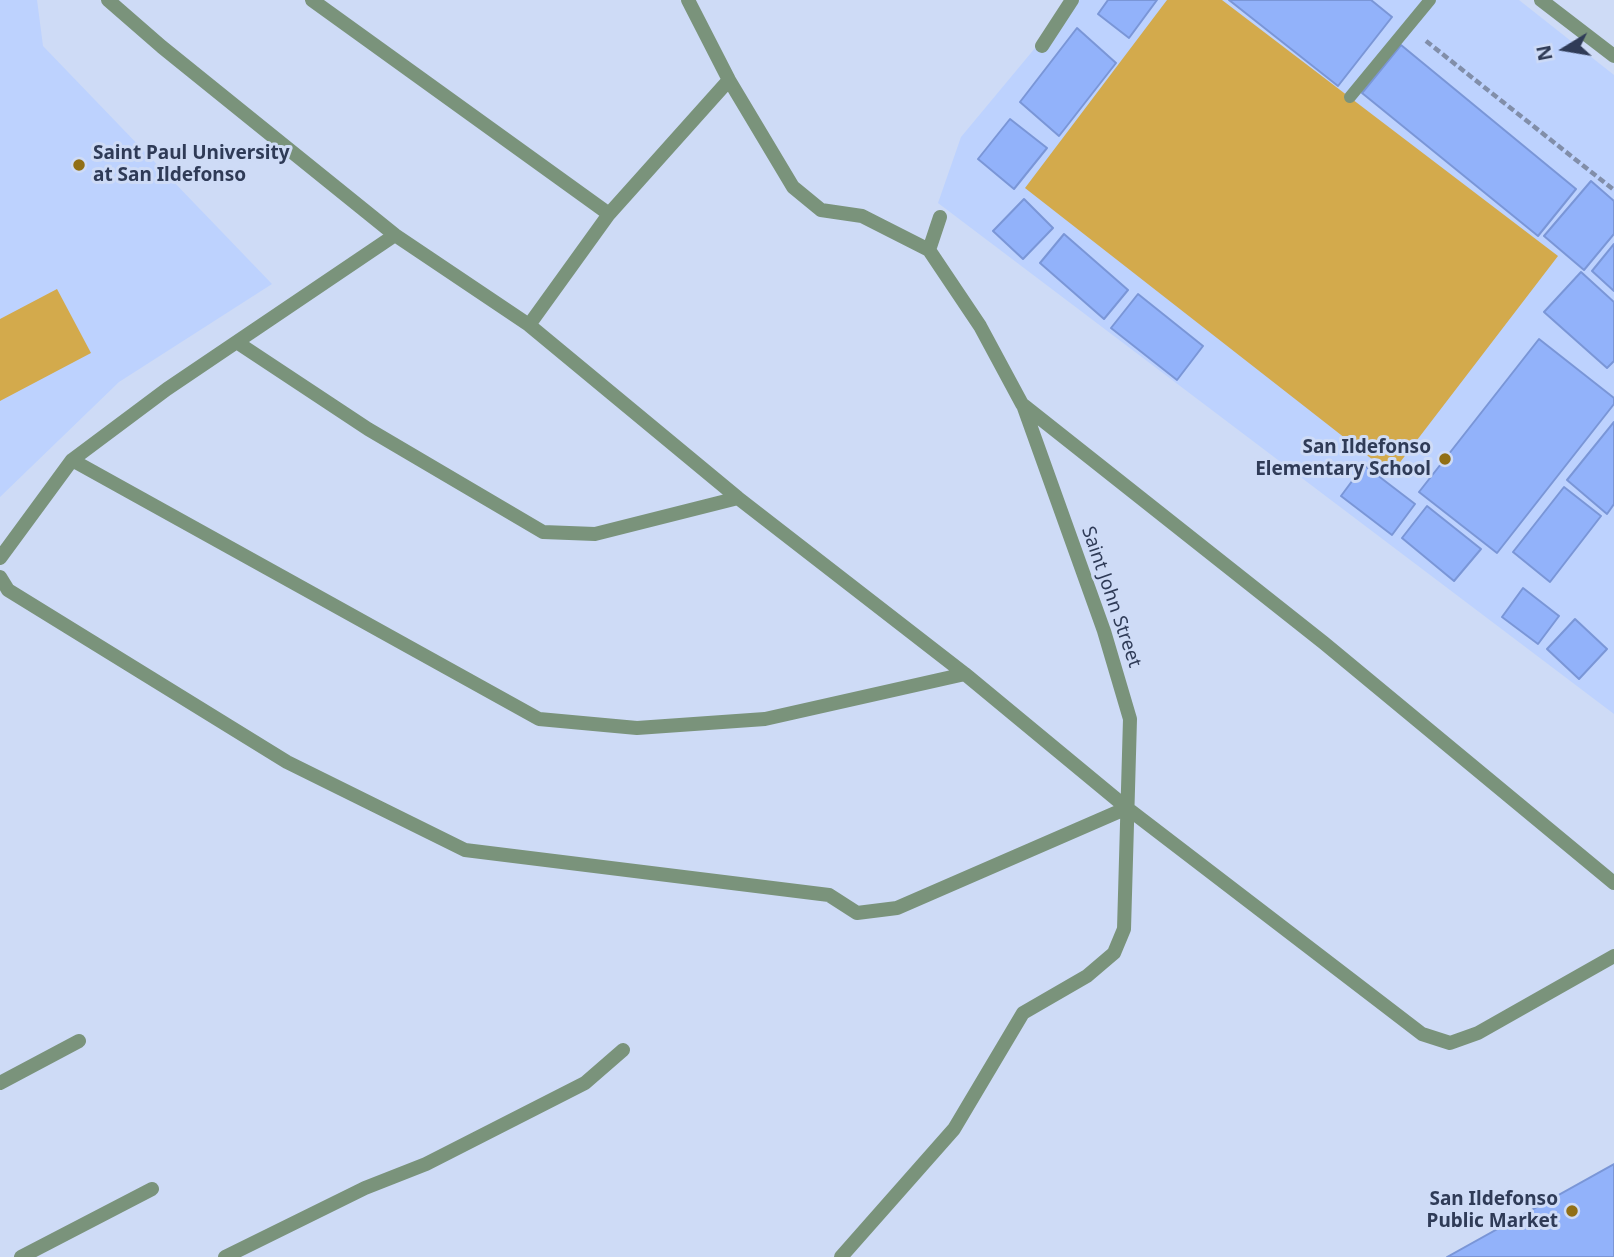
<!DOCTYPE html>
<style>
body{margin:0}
#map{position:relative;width:1614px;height:1257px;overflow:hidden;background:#cedbf6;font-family:"Noto Sans",sans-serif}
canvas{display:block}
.north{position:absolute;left:1530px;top:14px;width:70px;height:70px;-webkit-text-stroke:5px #cedbf6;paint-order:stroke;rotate:259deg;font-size:19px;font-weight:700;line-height:28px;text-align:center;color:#2f3b57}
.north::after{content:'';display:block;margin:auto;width:24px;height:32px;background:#2f3b57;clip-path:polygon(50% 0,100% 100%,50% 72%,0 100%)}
</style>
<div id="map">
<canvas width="1614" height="1257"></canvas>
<div class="north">N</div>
</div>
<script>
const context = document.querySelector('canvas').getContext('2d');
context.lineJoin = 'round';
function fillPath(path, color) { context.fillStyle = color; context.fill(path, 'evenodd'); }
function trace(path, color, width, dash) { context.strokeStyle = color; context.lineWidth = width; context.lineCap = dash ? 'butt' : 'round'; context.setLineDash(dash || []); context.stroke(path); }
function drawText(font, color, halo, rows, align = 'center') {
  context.font = font + ' "Noto Sans",sans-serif'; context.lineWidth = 6; context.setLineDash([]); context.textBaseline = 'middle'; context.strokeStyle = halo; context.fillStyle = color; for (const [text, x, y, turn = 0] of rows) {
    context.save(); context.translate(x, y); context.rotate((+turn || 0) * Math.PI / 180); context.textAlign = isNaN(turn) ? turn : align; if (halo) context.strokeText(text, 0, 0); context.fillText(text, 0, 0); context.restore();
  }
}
const built = new Path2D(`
 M0,0H37L43,46L272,284L119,382L0,497Z
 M1075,0H1519L1614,75V714L938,203L961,137Z`);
const green = new Path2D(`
 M1167,0H1222L1558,256L1391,474L1025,188Z
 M57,289L91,353L0,401V319Z`);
const building = new Path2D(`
 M1108,0H1157L1129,38L1098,14Z
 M1229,0H1371L1392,17L1338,86Z
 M1077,28L1116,63L1059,136L1020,102Z
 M1401,45L1576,189L1538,236L1362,93Z
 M1010,119L1047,148L1014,189L978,159Z
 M1591,181L1614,201V234L1584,270L1544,236Z
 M1024,199L1053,228L1023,259L993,231Z
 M1064,234L1128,290L1104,319L1040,263Z
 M1614,244V291L1592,271Z
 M1581,272L1614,302V361L1607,368L1544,312Z
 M1138,294L1203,346L1177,380L1111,328Z
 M1539,339L1614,398V404L1497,553L1419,492Z
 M1614,422V504L1607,514L1567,480Z
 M1364,465L1415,504L1392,535L1341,496Z
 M1564,487L1601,516L1550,582L1513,552Z
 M1427,506L1481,549L1454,581L1402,538Z
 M1523,588L1559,616L1538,644L1502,617Z
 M1575,619L1607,649L1579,679L1547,649Z
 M1614,1164V1257H1447Z`);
const path = new Path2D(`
 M1426,41L1614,190`);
const service = new Path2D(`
 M1350,97L1430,0`);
const minor = new Path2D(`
 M108,0L162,47L395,235L529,325L738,498L965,674L1127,808L1422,1034L1450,1043L1478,1033L1614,956
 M312,0L609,214
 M688,0L729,80L793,187L821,210L862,216L929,250L980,326L1022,404L1324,643L1614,883
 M1541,0L1614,56
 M1042,46L1072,0
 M929,250L940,217
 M529,325L609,214L729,80
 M238,343L368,429L543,532L595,534L738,498
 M72,460L539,719L637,728L765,719L965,674
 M0,558L72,460L167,389L395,235
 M0,577L8,590L287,762L465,850L829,895L857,913L897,908L1127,808
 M0,1083L79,1041
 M21,1257L152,1189
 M225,1257L365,1188L426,1164L585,1083L623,1050
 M841,1257L954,1129L1023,1013L1087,976L1114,953L1124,929L1130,719L1104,631L1023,405`);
const markers = [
 [79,165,7,"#916f15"],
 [1445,459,7,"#916f15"],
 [1572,1211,7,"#916f15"]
];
const poiNames = [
 ["Saint Paul University",93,154,"left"],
 ["at San Ildefonso",93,176,"left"],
 ["San Ildefonso",1431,448],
 ["Elementary School",1431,470],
 ["San Ildefonso",1558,1200],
 ["Public Market",1558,1222]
];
const streetNames = [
 ["Saint John Street",1111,597,71]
];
fillPath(built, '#bdd2fe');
fillPath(green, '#d3aa4c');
fillPath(building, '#92b2fa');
trace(building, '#7a96d7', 2);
trace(path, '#818ea9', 4.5, [7, 3.5]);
trace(service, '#7a937b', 12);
trace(minor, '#7a937b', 14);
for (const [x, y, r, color] of markers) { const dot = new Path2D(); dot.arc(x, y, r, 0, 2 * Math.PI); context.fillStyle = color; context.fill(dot); trace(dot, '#cedbf6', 2.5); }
drawText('bold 19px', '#2f3b57', '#cedbf6', poiNames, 'right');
drawText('19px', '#2f3b57', '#cedbf6', streetNames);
</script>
